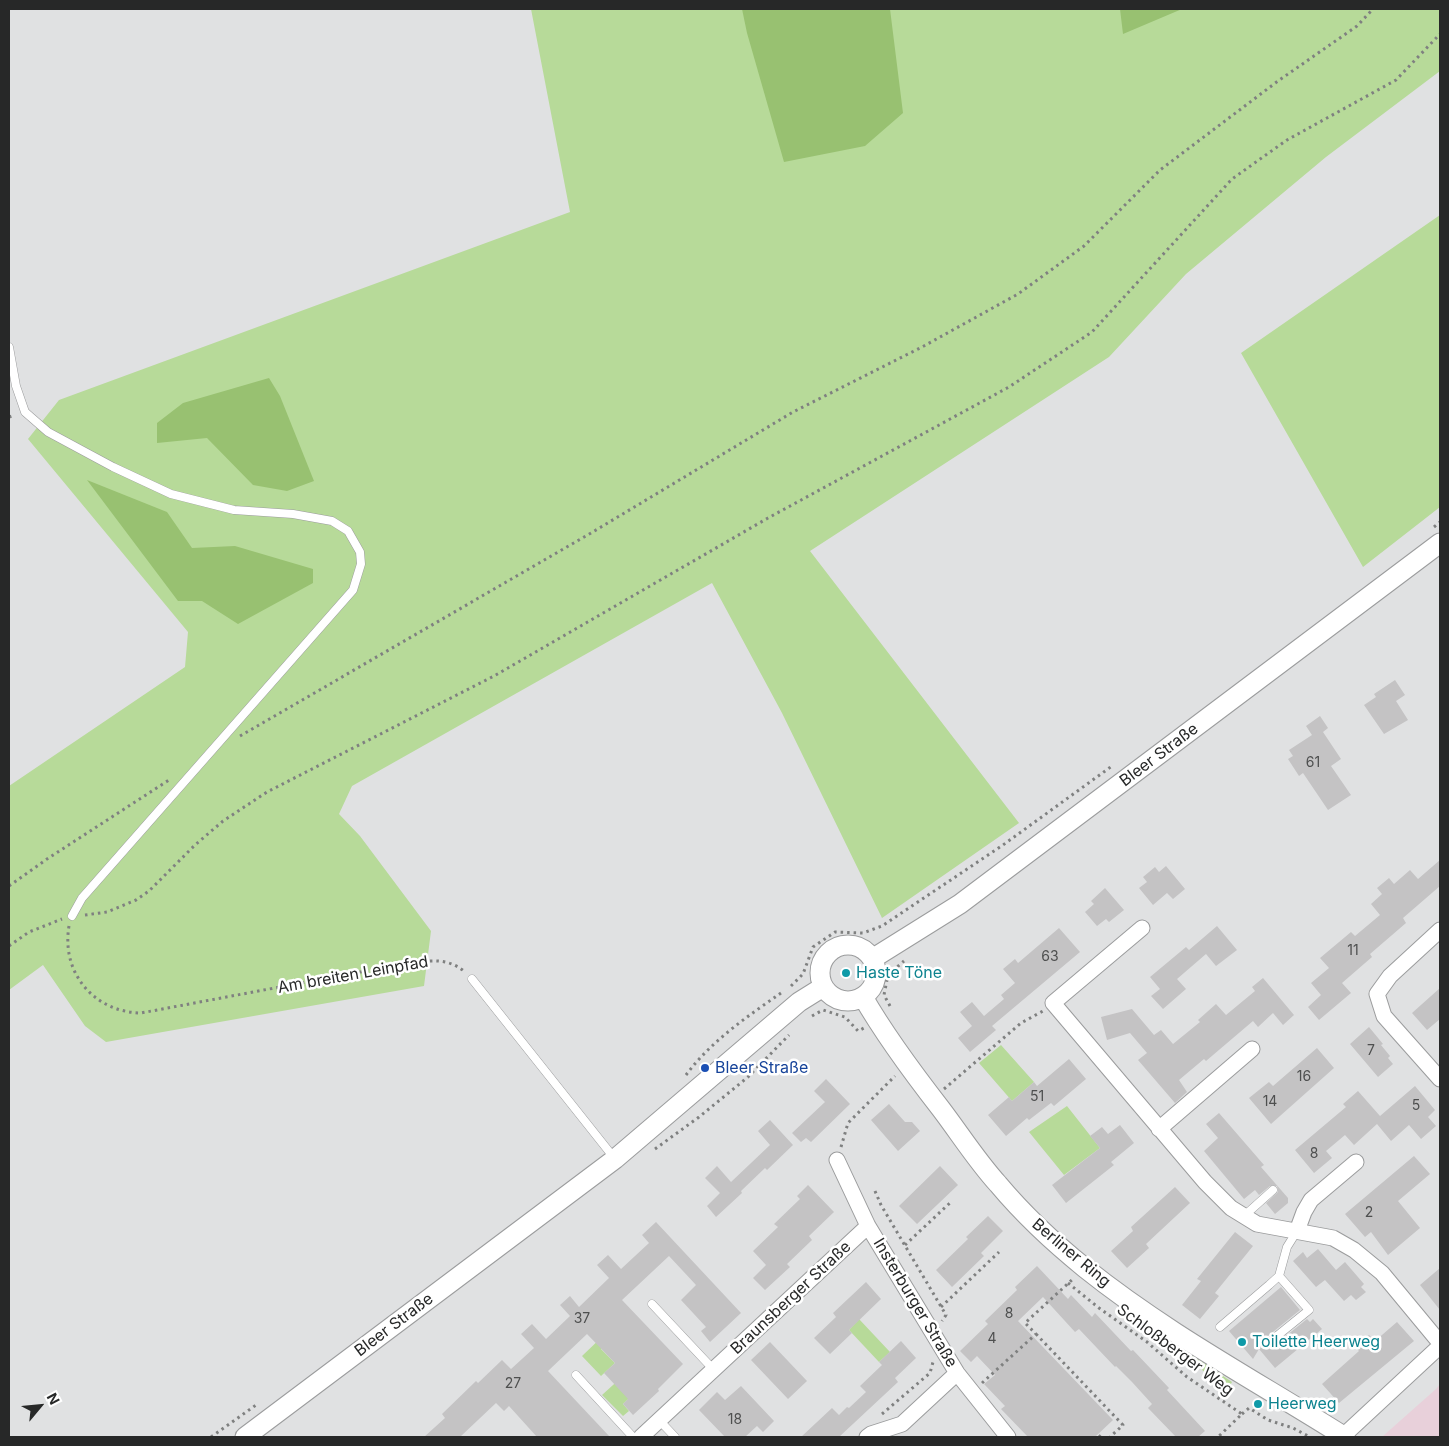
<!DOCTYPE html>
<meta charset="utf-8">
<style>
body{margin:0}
#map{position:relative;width:1449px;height:1446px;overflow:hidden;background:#e0e1e2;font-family:Inter,sans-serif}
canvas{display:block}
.frame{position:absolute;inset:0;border:10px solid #272828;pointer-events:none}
.north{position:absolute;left:15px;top:1381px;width:50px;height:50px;-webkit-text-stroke:4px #fff;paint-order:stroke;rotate:62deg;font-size:14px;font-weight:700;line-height:20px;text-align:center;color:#272828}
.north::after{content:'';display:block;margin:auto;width:18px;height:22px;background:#272828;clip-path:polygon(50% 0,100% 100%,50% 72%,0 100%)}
</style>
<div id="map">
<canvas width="1449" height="1446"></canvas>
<div class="frame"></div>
<div class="north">N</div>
</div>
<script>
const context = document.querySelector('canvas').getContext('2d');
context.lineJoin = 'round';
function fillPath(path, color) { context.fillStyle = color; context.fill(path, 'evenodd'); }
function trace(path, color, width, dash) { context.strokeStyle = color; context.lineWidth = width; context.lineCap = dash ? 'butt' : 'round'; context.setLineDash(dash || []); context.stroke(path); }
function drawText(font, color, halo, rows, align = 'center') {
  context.font = font + ' Inter,sans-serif'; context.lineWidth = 5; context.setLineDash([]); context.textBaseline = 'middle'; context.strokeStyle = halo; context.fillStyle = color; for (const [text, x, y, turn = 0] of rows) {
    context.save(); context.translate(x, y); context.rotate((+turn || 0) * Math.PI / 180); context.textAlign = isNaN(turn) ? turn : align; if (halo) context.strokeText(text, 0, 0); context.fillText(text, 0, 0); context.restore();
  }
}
const education = new Path2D(`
 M1440,1384V1437L1383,1436L1436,1389Z`);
const green = new Path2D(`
 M531,9H1440V71L1326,157L1186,274L1109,357L810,551L1019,823L882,918L782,713L712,583L352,786L339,814L360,836L431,931L424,986L106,1042L85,1026L43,965L9,990V786L185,667L188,632L28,439L59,400L570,212Z
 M1440,215V507L1363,567L1241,353Z
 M1001,1045L1034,1082L1012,1101L979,1063Z
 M1067,1106L1100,1148L1064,1175L1029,1132Z
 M859,1319L890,1352L879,1362L849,1330Z
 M605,1334L610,1339L601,1349L615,1363L601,1376L582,1356Z
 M1183,1349L1232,1382L1227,1391L1216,1383L1181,1350Z
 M624,1375L638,1390L623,1404L629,1411L623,1416L602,1395Z`);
const forest = new Path2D(`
 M742,9H890L903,113L865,146L784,162L747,33Z
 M1120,9H1182L1123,34Z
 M269,378L280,396L314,481L287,491L253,485L207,438L157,443V423L183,403Z
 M87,480L167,512L192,548L235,546L313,569V583L238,624L202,601H178Z`);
const building = new Path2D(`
 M1395,680L1405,695L1396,701L1408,720L1384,734L1364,705L1376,697L1374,694Z
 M1320,716L1328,728L1323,732L1341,759L1331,766L1351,795L1328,810L1303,773L1299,776L1288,759L1293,756L1289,750L1312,735L1306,726Z
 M1440,860V886L1403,918L1406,923L1370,954L1372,957L1342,983L1351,993L1319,1020L1308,1007L1321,995L1311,983L1329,968L1320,958L1351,932L1355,936L1380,915L1371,904L1382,894L1377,888L1389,878L1394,884L1410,870L1418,879Z
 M1166,866L1185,889L1173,899L1167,893L1153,905L1139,888L1147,882L1143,877L1155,867L1159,872Z
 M1105,888L1124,910L1109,922L1106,919L1097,926L1085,912L1094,904L1091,901Z
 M1217,926L1237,950L1216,966L1206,954L1177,979L1186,989L1163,1009L1151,996L1160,989L1150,977L1186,947L1189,950Z
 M1059,928L1080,952L992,1026L996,1030L970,1052L958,1038L972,1026L960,1012L972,1002L984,1016L1004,999L1001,995L1015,983L1003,969L1015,959L1018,963Z
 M1263,978L1294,1015L1283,1025L1273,1013L1258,1027L1253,1021L1206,1061L1204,1059L1179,1080L1187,1092L1175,1103L1138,1060L1147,1053L1130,1033L1107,1040L1101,1017L1132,1009L1154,1035L1161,1030L1173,1044L1200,1022L1198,1020L1216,1004L1226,1015L1255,991L1252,987Z
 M1440,988V1019L1427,1030L1412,1013Z
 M1369,1027L1383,1044L1381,1045L1390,1056L1388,1058L1393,1064L1378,1077L1350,1044Z
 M1317,1048L1334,1068L1271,1124L1249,1098L1269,1082L1273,1086Z
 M1069,1059L1086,1079L1054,1106L1051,1103L1029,1120L1027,1118L1006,1136L988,1115L1009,1097L1012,1101L1034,1082L1037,1086Z
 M826,1079L850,1104L811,1142L806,1138L801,1142L792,1133L825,1102L814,1091Z
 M1415,1086L1435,1110L1428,1117L1436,1126L1421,1139L1409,1125L1391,1141L1377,1124L1354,1145L1345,1135L1326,1151L1332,1158L1314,1173L1295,1150L1346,1107L1343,1104L1358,1091L1380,1116Z
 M889,1104L905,1122H912L920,1131L898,1151L871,1120Z
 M1219,1113L1264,1165L1261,1167L1288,1198V1203L1275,1214L1266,1203L1278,1192L1277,1186H1270L1259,1195L1255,1190L1244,1199L1204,1151L1218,1138L1206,1124Z
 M770,1120L793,1145L767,1170L765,1168L741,1191L742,1193L716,1217L707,1206L720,1193L705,1178L717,1166L731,1182L770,1145L758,1131Z
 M1120,1125L1134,1143L1111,1162L1114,1165L1066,1203L1052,1185L1100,1148L1090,1136L1102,1127L1108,1134Z
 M1414,1156L1430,1174L1398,1201L1420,1228L1388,1255L1371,1232L1365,1237L1345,1214Z
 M940,1166L958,1185L917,1224L899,1206Z
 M808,1185L834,1212L809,1236L812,1240L787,1264L790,1267L765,1290L753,1278L766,1265L753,1251L778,1227L774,1224L800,1199L797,1196Z
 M1175,1187L1190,1203L1146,1244L1149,1248L1127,1268L1111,1251L1133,1231L1131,1227Z
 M988,1216L1003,1231L981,1253L984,1256L952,1287L936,1270L968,1239L966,1237Z
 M656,1222L741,1313L710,1342L701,1331L706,1327L681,1300L696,1285L669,1256L637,1286L622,1300L683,1364L658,1389L659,1391L633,1415L623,1404L628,1399L604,1373L615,1363L587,1334L548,1371L610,1437H537L509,1406L504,1411L496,1403L460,1437H424L445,1418L442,1414L476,1381L478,1383L502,1360L511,1369L534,1348L521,1334L532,1324L546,1339L570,1316L560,1305L570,1296L579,1307L609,1278L597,1265L608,1255L621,1269L649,1243L642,1235Z
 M1235,1232L1253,1246L1215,1293L1219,1296L1200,1319L1182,1305L1201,1281L1197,1279Z
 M1318,1249L1336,1270L1345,1262L1364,1284L1361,1287L1366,1292L1356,1300L1351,1295L1344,1301L1325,1280L1316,1287L1293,1261L1303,1252L1307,1258Z
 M1037,1266L1068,1299L1071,1295L1092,1317L1095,1313L1131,1351L1133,1350L1169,1388L1167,1390L1205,1431L1198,1437H1176L1148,1408L1152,1404L1132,1382L1116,1366L1115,1367L1079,1329L1075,1332L1043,1297L1018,1321L1113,1420L1095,1437H1028L1001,1409L1005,1406L984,1384L995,1375L977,1356L971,1362L960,1351L988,1324L985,1321L1017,1290L1015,1287Z
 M1440,1268V1310L1420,1285Z
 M866,1282L881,1299L849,1330L852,1333L830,1354L814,1338L836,1317L833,1313Z
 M1281,1287L1300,1310L1263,1340L1261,1344L1263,1348L1267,1350L1271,1348L1307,1319L1310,1322L1313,1319L1322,1329L1275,1368L1259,1349L1253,1359L1229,1331Z
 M1397,1322L1414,1341L1339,1403L1322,1384L1359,1351L1355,1347L1369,1335L1375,1341Z
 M901,1341L916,1358L895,1378L898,1382L839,1437H801L832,1408L839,1415L847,1407L849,1408L866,1392L860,1386L882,1365L879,1362Z
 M770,1342L807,1381L788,1399L751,1360Z
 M741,1386L774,1421L763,1432L757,1426L745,1437H725L699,1410L717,1392L725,1400Z`);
const path = new Path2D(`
 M9,417L15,415
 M1434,527L1440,522
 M240,736L591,533L793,412L922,347L1018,294L1084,246L1160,170L1278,81L1357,26L1373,9
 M9,886L47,859L169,780
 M85,915L107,912L136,900L149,891L195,845L223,821L267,792L494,676L768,518L1009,387L1092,332L1232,179L1287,140L1396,80L1440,34
 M69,926C61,973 94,1012 141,1013L408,963C429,961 446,957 464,971
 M9,946L29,932L62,919
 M791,986L803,974L813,947L835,932L863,933L882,926L1003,845L1112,766
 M890,1006L884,995L888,975L904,961
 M812,1016L823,1010L845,1017L858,1031L864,1028
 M686,1075C711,1041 748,1016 781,993
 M944,1089L1021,1023L1043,1011
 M841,1147L848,1123L895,1076
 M655,1149L699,1117L748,1077L789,1035
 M875,1191L881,1205L946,1315L942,1321
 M905,1245L952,1201
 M1068,1283L1099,1308L1147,1342L1187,1377L1242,1414L1218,1437
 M941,1307L999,1252
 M1036,1334L1123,1425L1110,1437
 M982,1383L1036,1334L1025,1323L1074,1278
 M882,1414L930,1373L933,1362
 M1242,1414L1249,1408L1268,1420L1293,1428L1310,1437
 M211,1437L256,1405
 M1099,1437L1101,1435L1103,1437`);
const service = new Path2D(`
 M9,347L16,386L25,412L48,432L113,467L171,494L234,510L293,514L332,521L348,531L360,552L361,564L353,590L82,898L72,916
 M472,979L615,1159
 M1244,1216L1273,1190
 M652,1304L713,1369
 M1220,1327L1269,1285L1279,1276L1287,1247L1297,1231
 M1267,1344L1309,1310L1279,1276
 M576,1375L633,1437
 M659,1420L675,1437`);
const minor = new Path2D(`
 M1142,928L1053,1003L1205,1182L1231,1208L1257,1224L1333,1238L1354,1250L1382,1273L1440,1343
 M1440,930L1390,976L1377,994L1384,1016L1440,1079
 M1159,1129L1252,1049
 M837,1160L868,1226L957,1373L1008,1437
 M1297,1231L1304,1212L1311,1200L1356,1162
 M641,1437L868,1226
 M867,1437L871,1434L902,1424L957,1373
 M1342,1437L1440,1346`);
const tertiary = new Path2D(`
 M820 973a28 28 0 1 1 56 0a28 28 0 1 1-56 0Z
 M872,959L960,904L1440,543
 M863,997C886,1037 913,1073 941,1109C960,1134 977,1161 998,1184C1024,1215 1054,1243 1085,1268C1166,1333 1258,1382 1345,1437
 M245,1437L615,1159L799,1002L823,987`);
const markers = [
 [846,973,5,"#0f9aa8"],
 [705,1068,5,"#1a4fb4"],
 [1242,1342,5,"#0f9aa8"],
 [1258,1404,5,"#0f9aa8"]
];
const numberNames = [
 ["61",1313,763],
 ["11",1353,951],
 ["63",1050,957],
 ["7",1371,1051],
 ["16",1304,1077],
 ["51",1037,1097],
 ["14",1270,1102],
 ["5",1416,1106],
 ["8",1314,1154],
 ["2",1369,1213],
 ["8",1009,1314],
 ["37",582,1319],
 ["4",992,1339],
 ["27",513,1384],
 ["18",735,1420]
];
const streetNames = [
 ["Bleer Straße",1159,755,-37],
 ["Am breiten Leinpfad",353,975,-10],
 ["Berliner Ring",1071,1253,40],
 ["Braunsberger Straße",791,1298,-43],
 ["Insterburger Straße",915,1303,59],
 ["Bleer Straße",394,1325,-37],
 ["Schloßberger Weg",1175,1350,37]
];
const cultureNames = [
 ["Haste Töne",856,973],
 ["Toilette Heerweg",1252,1342],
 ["Heerweg",1268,1404]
];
const transitNames = [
 ["Bleer Straße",715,1068]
];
fillPath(education, '#e8d0da');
fillPath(green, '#b7da99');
fillPath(forest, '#98c171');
fillPath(building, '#c4c3c4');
trace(service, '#9b9c9d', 9);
trace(minor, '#9b9c9d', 17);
trace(tertiary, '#9b9c9d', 21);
trace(path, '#7f8080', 3, [2.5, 4]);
trace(service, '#fff', 8);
trace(minor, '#fff', 15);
trace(tertiary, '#fff', 19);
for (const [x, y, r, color] of markers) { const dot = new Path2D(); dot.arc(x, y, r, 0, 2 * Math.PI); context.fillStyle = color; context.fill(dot); trace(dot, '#fff', 2); }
drawText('14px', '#4e4f4f', null, numberNames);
drawText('16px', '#272828', '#fff', streetNames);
drawText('16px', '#0d838f', '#fff', cultureNames, 'left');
drawText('16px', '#164399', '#fff', transitNames, 'left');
</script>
